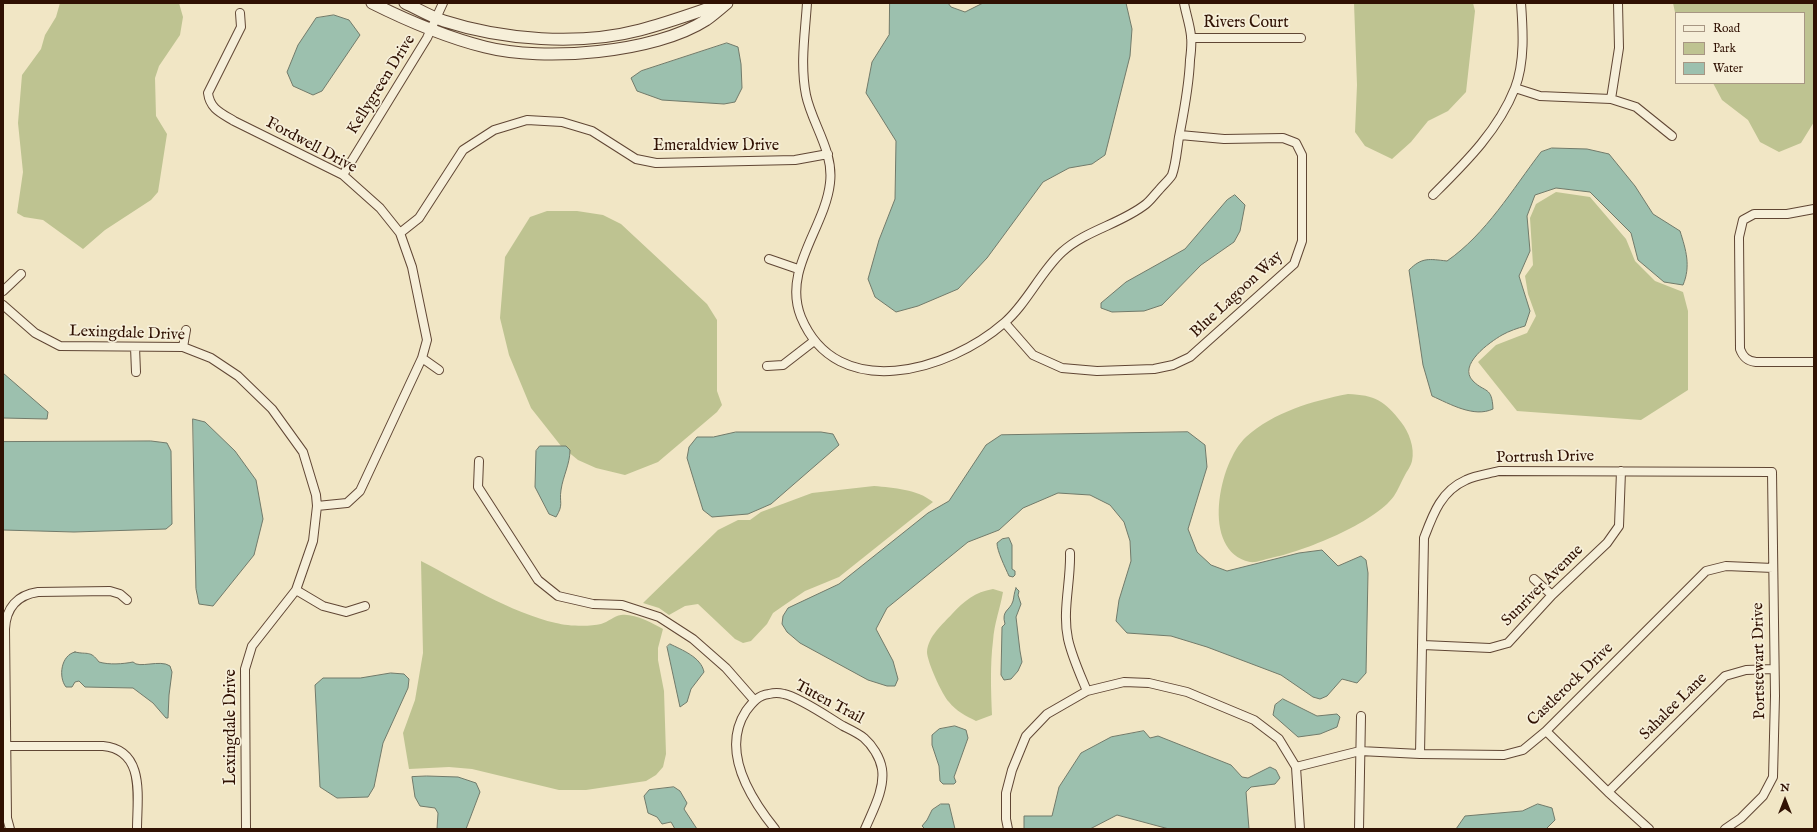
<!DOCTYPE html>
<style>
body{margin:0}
#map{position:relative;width:1817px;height:832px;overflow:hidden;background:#f1e6c5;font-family:"IM FELL English",serif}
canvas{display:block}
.frame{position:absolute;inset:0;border:4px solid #301103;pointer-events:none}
.legend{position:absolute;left:1675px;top:12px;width:130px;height:72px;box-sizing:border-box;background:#f6efd9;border:1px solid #a79683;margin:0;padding:5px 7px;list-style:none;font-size:12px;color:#301103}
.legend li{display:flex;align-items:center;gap:8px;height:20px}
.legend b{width:20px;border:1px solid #a79683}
.north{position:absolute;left:1765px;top:780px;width:40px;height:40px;-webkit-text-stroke:3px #f6efd9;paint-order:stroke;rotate:0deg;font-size:11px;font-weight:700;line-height:16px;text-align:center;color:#301103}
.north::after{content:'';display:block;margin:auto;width:14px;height:18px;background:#301103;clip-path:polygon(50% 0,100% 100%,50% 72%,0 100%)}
</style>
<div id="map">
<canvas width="1817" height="832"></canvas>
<div class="frame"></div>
<ul class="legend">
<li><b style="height:5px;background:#f6efd9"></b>Road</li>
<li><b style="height:11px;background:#bec391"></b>Park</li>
<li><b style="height:11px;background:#9cc0ae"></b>Water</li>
</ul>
<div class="north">N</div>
</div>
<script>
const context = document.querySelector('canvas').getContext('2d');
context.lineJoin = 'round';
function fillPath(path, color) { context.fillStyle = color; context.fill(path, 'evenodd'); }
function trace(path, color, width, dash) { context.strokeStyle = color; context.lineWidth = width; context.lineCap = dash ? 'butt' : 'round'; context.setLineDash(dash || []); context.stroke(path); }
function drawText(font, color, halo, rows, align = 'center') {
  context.font = font + ' "IM FELL English",serif'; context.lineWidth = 3.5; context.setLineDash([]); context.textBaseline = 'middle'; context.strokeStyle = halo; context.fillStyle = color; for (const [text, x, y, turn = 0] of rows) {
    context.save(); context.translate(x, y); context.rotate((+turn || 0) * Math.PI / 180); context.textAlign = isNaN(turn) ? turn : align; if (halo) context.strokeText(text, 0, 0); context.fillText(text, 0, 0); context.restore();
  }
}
const green = new Path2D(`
 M60,3H179L183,17L180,35L159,66L155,78L156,116L167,134L158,192L151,200L105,230L83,249L43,220L24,217L17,213L23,172L18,123L22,75L41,49L45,35L56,17Z
 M1354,3H1473L1475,11L1466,92L1448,111L1428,121L1411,142L1392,159L1365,146L1355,132L1357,85Z
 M1673,3H1814V122L1801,143L1779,152L1760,142L1748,120L1722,100L1713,83H1804V13H1676V17Z
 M1556,192L1590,197L1626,239L1635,261L1655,281L1683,292L1688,311V390L1641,420L1517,411L1478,362L1496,345L1527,333L1536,316L1528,294L1525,276L1533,265L1530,218L1536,204Z
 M547,211H577L603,215L621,224L707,304L717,320V391L722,405L717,412L658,462L625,475L596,468L578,460L561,446L531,408L509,355L500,318L505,257L530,217Z
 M1348,394C1375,395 1385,401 1401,422C1409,432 1415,448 1412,461C1411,466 1407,471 1405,475C1401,482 1398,490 1394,496C1375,523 1302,552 1271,558C1265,559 1256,563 1250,562C1200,551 1219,462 1246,437C1274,412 1312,401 1348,394Z
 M874,486C894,488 917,489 933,502L839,577L805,591L783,606L773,613L767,624L751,641L743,643L735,639L698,604L685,606L669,615L659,608L643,603L718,530L738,520H750L761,512L812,493Z
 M421,561C462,582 511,613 556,623C567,626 589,627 601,624C608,622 614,616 621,615C634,613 652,623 663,629L658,648V660L664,691L666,754L663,767L656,775L646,781L586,790H559L472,769L449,767L409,769L403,733L415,700L423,653Z
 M993,589L1003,592C1000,609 994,624 993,641C990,665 991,691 992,715L976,721C966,716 956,711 949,702C942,695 927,661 927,652C928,636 943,624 952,614C964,601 975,592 993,589Z`);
const water = new Path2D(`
 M890,3H948L951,7L965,12L983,3H1126L1132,29L1130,56L1105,155L1092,164L1069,168L1043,182L987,258L958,289L918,306L896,312L875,297L868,279L879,240L895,199L896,141L866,93L872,62L889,35Z
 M334,15L349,20L360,35L322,91L313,95L293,86L287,72L298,45L316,18Z
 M727,43L738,47L741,64L742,88L735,102L724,104L662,100L637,91L631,78L641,71Z
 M1552,148L1587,149L1609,154L1635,186L1653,214L1680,231C1686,250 1691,266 1683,285L1664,282L1638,260L1631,233L1590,192L1556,188L1535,195L1527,216L1530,251L1519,276L1530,311L1525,326C1518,328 1509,331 1502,335C1490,342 1457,365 1473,381C1485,393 1492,386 1493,409C1474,418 1450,404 1432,396L1423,365L1409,270C1422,257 1429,259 1447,261C1486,234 1512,190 1541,152Z
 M1235,195L1245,205L1240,231L1234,242L1201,265L1162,305L1144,311L1112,312L1101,308V303L1126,282L1185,249L1227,200Z
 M3,373L48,412L47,419L3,418Z
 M193,419L205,422L235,451L256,480L263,519L254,555L213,606L199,604L196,589Z
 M736,432H821L833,434L839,445L771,504L748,514L712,517L703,510L687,458L689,447L697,437H713Z
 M1188,432L1205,445L1207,467L1188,529L1197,552L1211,565L1227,571L1299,553L1322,550L1338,566L1361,556L1366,560L1368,573L1366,673L1357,683L1342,679L1327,696L1320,699L1313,697L1281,675L1207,647L1171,636L1127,633L1116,621L1119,600L1131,561L1130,541L1124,522L1110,505L1090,495L1058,493L1023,508L999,530L968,542L887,608L876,629L893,661L898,679L895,686H887L868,680L800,643L787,632L782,624L783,616L788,608L839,584L928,513L949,501L986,445L1001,435Z
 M151,441L167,443L171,451L172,524L166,529L74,532L3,530V442Z
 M540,446H566L570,450C570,464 563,476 561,490C559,503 564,504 556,517L549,514L535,487L536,451Z
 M1009,538L1012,545V569L1015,571V575L1013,577L1009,576C1005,567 997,551 997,543L1002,539Z
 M1016,588L1019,591L1018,595L1021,604L1016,617L1020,651L1022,662L1018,671L1011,679L1004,680L1001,675L1002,627L1005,624C1001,610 1010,611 1013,601C1014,597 1014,593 1016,588Z
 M670,644C682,650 701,657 704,672L691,689L687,702L680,707L667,647Z
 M75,652C88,655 90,650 99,662C109,665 123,664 133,662C139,669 160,659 170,666L172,672L169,695L168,718H166L153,703L133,688L85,687L79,681L75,682L72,687H66C58,677 61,655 75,652Z
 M391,673L404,674L409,679L408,688L383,743L374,787L368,797L337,798L320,787L315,685L323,678H360Z
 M1283,699L1317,716L1337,714L1340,717L1337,727L1320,734L1298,737L1273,715L1275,705Z
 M955,726L966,730L968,738L954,777L956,782L954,784H943L940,781L939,766L932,745V735L939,729Z
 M1144,731L1150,738L1158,736L1231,765L1242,777L1248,778L1270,767L1276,770L1280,778L1275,784L1251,787L1246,792L1249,829H1169L1117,815L1090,829H1024V816H1052L1059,787L1081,753L1111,737Z
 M427,776L458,777L476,783L480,792L466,829H437L438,813L435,808L420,806L415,797L412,777Z
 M674,787L680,791L687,803L684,809L697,829H675L671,822L662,824L657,817L648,813L644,796L649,790Z
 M941,804H949L955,829H925L922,826L927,820L932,810Z
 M1538,804L1552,808L1555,820L1546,829H1456L1465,816L1522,811Z`);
const minor = new Path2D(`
 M807,3C805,34 800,64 806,95C812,124 834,151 830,183C825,228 782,270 801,317C837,404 949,371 1004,323C1026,305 1041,271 1062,252C1086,230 1121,224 1146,204C1151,200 1155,194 1159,190C1163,185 1169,180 1172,175C1176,164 1177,149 1179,137C1184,111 1189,87 1190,60C1191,52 1192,44 1191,36C1190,25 1186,14 1184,3
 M240,13L241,27L208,93C210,109 221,113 234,121L343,175L380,208L400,233L412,267L427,340L422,358L360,491L347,503L317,506
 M1191,38H1301
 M1515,88L1540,96L1611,99L1636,107L1672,136
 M1611,99L1619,48L1618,3
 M343,175L427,38L443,3
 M1433,195C1465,163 1498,131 1515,88C1525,62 1523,30 1521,3
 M1814,209L1787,214H1754L1743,220L1739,237L1740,349C1743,357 1747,361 1756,362H1814
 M400,233L419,218L463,150L494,130L527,120L562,122L592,131L636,159L656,163L795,160L828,154
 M769,259L798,269
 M3,291L21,274
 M3,305L35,333L60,346L183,347L211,358L238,376L272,409L303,452L316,495L317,506L313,541L296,590L252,646L245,669L246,829
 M1005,323L1033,355L1062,368L1097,371L1154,369L1173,365L1190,357L1294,264L1302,241V155L1296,143L1283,138L1224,139L1180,135
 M135,347L136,372
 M183,347L186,330
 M422,358L439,370
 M767,366L783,365L814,341
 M479,461L478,487L538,580L558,596L593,604L622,605L659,617L693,639L726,668L754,700
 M1070,553C1071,581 1062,611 1068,639C1072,657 1080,674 1087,691
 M1534,579L1552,595
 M296,590L323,606L346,612L365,606
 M1423,645L1490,648L1508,643L1552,595L1607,543L1619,526L1621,471
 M1546,731L1608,792L1649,829
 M6,746H103C146,750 137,798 137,829
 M1420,754L1424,538C1433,514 1441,491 1466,480C1476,475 1488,474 1499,471L1772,472L1775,696L1773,777L1763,796L1741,818L1725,829
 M1296,767L1360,751L1420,754L1504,755L1523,750L1546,731L1706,571L1726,566L1773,568
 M1608,792L1725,676L1746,670L1774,669
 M10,829L7,818L5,629C6,608 17,595 38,592L110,591L120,594L127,600
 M775,829C750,798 720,751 746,711C752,703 758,695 769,694C773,693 780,693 784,694C799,697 828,717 843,726C849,729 858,733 864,738C872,745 880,757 882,769C885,789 873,810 865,829
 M1008,829L1006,819V793L1012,770L1026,736L1047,714L1087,691L1124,682L1149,683L1187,692L1254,720L1279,739L1296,767L1300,829
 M1359,829L1361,716`);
const tertiary = new Path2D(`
 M372,3C408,21 445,37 485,47C543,62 655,53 706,20C713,15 720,9 727,3
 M405,3C418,9 431,17 444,21C503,40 579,46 640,30C667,23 694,13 721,4`);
const streetNames = [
 ["Rivers Court",1246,24],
 ["Kellygreen Drive",382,85,-58],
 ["Fordwell Drive",311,146,28],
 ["Emeraldview Drive",716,147],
 ["Blue Lagoon Way",1237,295,-43],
 ["Lexingdale Drive",127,334,2],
 ["Portrush Drive",1545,458,-1],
 ["Sunriver Avenue",1543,586,-45],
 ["Portstewart Drive",1760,661,-91],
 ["Castlerock Drive",1571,685,-44],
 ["Tuten Trail",829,703,28],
 ["Sahalee Lane",1674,707,-45],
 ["Lexingdale Drive",232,727,-90]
];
fillPath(green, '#bec391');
fillPath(water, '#9cc0ae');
trace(water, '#717a6a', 1);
trace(minor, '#604634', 10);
trace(tertiary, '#604634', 13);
trace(minor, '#f6efd9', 8);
trace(tertiary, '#f6efd9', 11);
drawText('16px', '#301103', '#f6efd9', streetNames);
</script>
